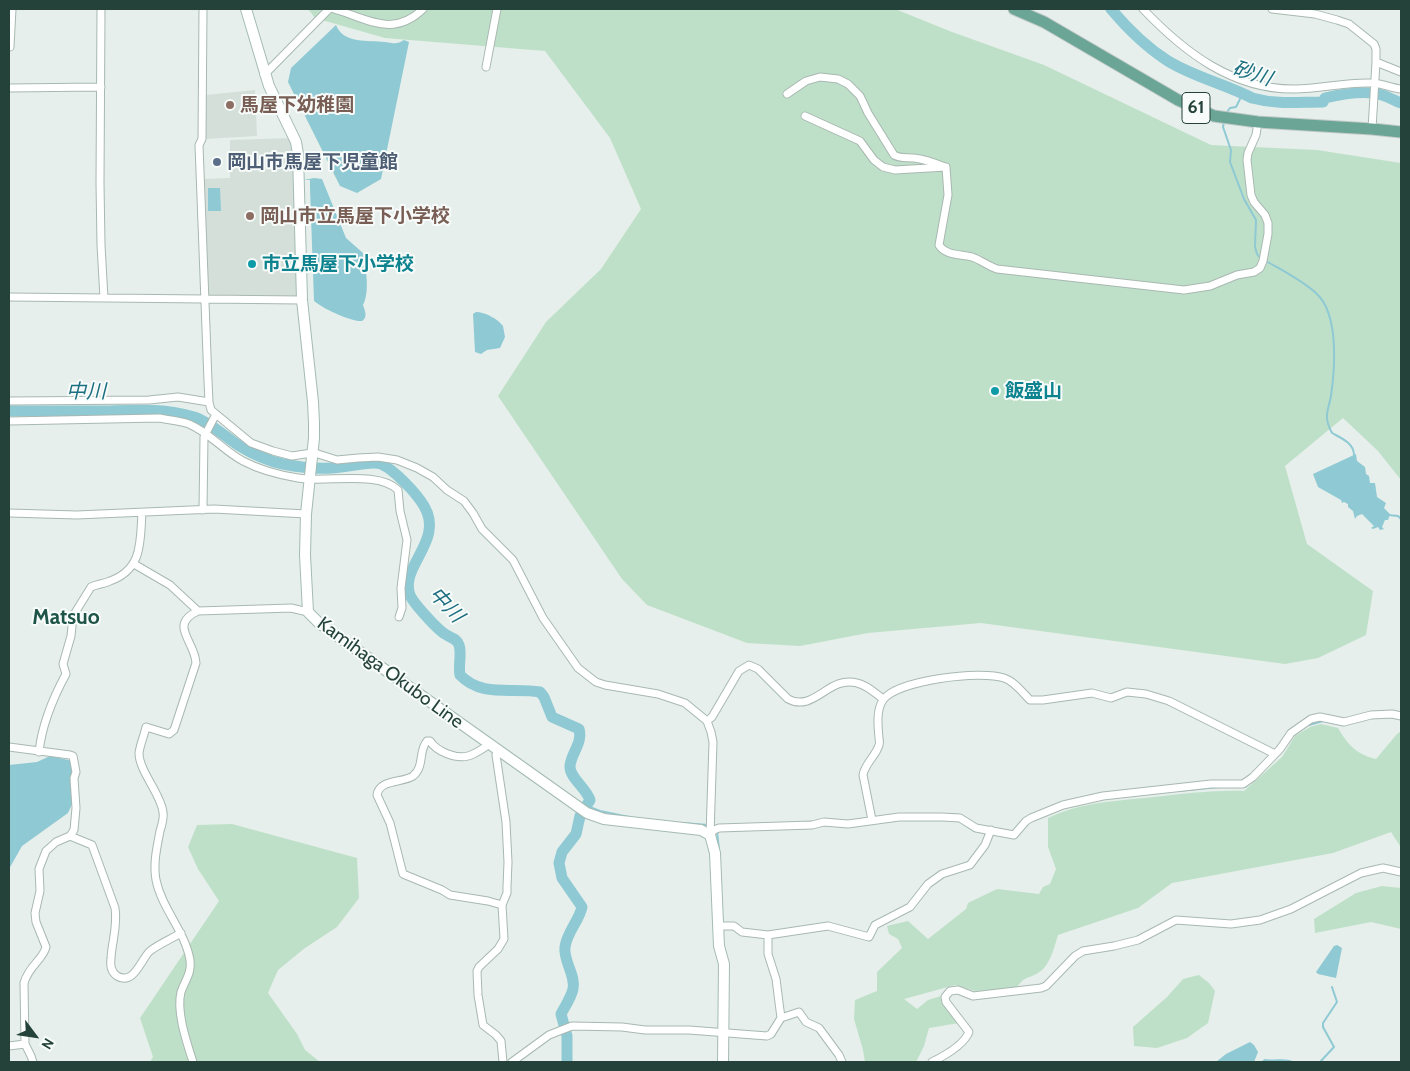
<!DOCTYPE html>
<meta charset="utf-8">
<style>
body{margin:0}
#map{position:relative;width:1410px;height:1071px;overflow:hidden;background:#e6efeb;font-family:Cabin,sans-serif}
canvas{display:block}
.frame{position:absolute;inset:0;border:10px solid #24423a;pointer-events:none}
.north{position:absolute;left:10px;top:1011px;width:50px;height:50px;-webkit-text-stroke:4px #f7fbf9;paint-order:stroke;rotate:121deg;font-size:14px;font-weight:700;line-height:20px;text-align:center;color:#24423a}
.north::after{content:'';display:block;margin:auto;width:18px;height:22px;background:#24423a;clip-path:polygon(50% 0,100% 100%,50% 72%,0 100%)}
</style>
<div id="map">
<canvas width="1410" height="1071"></canvas>
<div class="frame"></div>
<div class="north">N</div>
</div>
<script>
const context = document.querySelector('canvas').getContext('2d');
context.lineJoin = 'round';
function fillPath(path, color) { context.fillStyle = color; context.fill(path, 'evenodd'); }
function trace(path, color, width, dash) { context.strokeStyle = color; context.lineWidth = width; context.lineCap = dash ? 'butt' : 'round'; context.setLineDash(dash || []); context.stroke(path); }
function drawText(font, color, halo, rows, align = 'center') {
  context.font = font + ' Cabin,"Noto Sans JP",sans-serif'; context.lineWidth = 4; context.setLineDash([]); context.textBaseline = 'middle'; context.strokeStyle = halo; context.fillStyle = color; for (const [text, x, y, turn = 0] of rows) {
    context.save(); context.translate(x, y); context.rotate((+turn || 0) * Math.PI / 180); context.textAlign = isNaN(turn) ? turn : align; if (halo) context.strokeText(text, 0, 0); context.fillText(text, 0, 0); context.restore();
  }
}
const built = new Path2D(`
 M255,90L257,136L205,139V95Z
 M291,138L293,144L298,295L295,297H210L207,294L203,179L230,178V140Z`);
const green = new Path2D(`
 M308,9H895L952,32L1044,65L1211,145L1317,150L1401,163V480L1378,451L1343,418L1285,466L1307,544L1373,591L1366,635L1318,658L1285,664L981,623L868,633L800,646L747,643L647,605L622,579L498,396L546,322L601,269L641,209L610,138L545,51L385,38L315,18Z
 M1321,724L1338,728C1348,745 1356,754 1376,759L1397,734L1401,731V844L1400,846L1391,832L1333,853L1172,883L1138,908L1058,935C1054,948 1050,966 1038,973C1026,980 1025,975 1016,989L975,991L955,985L904,999L917,1009L928,1000L941,996V1002L959,1023L929,1028L924,1046L916,1062H865L863,1050L854,1019L855,1000L877,991V972L902,948L898,939L889,934L887,926L908,921L928,939L966,909L968,903L997,889L1039,894L1043,887L1050,884L1056,869L1048,847V818C1081,802 1117,801 1153,797C1183,794 1214,790 1244,791L1282,757L1295,736L1310,727Z
 M232,824L357,858L359,898L337,927L305,948L278,970L268,993L297,1034L305,1050L320,1062H150L153,1057L140,1018L219,901L198,869L188,847L197,825Z
 M1382,886L1401,888V929L1371,922L1315,933L1314,919L1356,893Z
 M1199,975L1209,983L1215,991L1208,1023L1187,1038L1157,1048L1134,1046L1133,1027L1167,997L1183,979Z`);
const water = new Path2D(`
 M336,25C343,44 369,40 385,42C393,43 397,45 404,40L409,42L381,179L357,193L340,186L288,82L291,68Z
 M314,178L322,179L346,238L363,253C366,268 370,292 363,305C365,311 368,317 362,321C351,322 322,308 314,301L310,188V180H304Z
 M208,188H220L221,211H208Z
 M476,312C485,312 498,319 503,326L505,337L500,348L487,350L481,354L475,352L473,314Z
 M1356,454L1357,461L1365,467L1366,474L1369,476L1370,483H1375L1377,497L1386,503L1384,508L1390,514L1388,520H1385L1382,527L1384,529L1380,530L1378,527L1373,529L1371,528L1374,526L1362,514L1357,516L1355,519L1353,511L1348,507V504L1344,502L1342,503L1341,500L1318,487L1313,474Z
 M50,756L73,761L74,767L70,783L73,802L68,813L22,846L9,869V765L37,762Z
 M1337,945L1342,948L1336,978L1318,974L1316,972L1334,946Z
 M1250,1042L1254,1045L1258,1052L1254,1062H1216L1226,1054Z`);
const stream = new Path2D(`
 M1227,112L1230,108L1236,107L1243,93
 M1224,122L1223,127L1231,150L1230,162L1244,199L1256,220L1255,247L1257,254L1261,259
 M1266,261C1283,271 1302,280 1317,294C1339,315 1335,368 1331,396C1328,412 1323,416 1332,433C1341,438 1354,443 1354,455
 M1388,515L1398,516L1401,519
 M1309,725L1323,721
 M1228,787H1245L1251,782
 M1178,791L1218,787
 M587,806L600,811L634,818
 M947,814L959,815
 M683,823L708,825
 M965,825L974,831
 M717,831L719,850
 M1262,1062L1265,1060C1275,1062 1284,1058 1292,1062
 M1320,1062L1334,1047L1323,1027V1023L1337,1002L1332,987`);
const river = new Path2D(`
 M1111,9C1127,28 1146,47 1168,61C1194,77 1225,84 1252,98C1278,105 1297,102 1323,102L1325,98C1342,94 1366,90 1382,95C1389,97 1395,101 1401,103
 M9,411C42,411 74,411 107,411C137,410 164,408 194,417C210,422 224,436 238,445C251,453 268,461 283,464C298,467 317,469 332,468C345,468 371,460 381,464C395,470 417,494 424,506C445,541 399,566 410,595C413,603 438,630 445,634C450,638 457,638 459,645C462,654 458,665 460,675C482,698 512,687 540,692L544,697L552,717L579,729C583,743 571,753 570,766C569,777 586,788 590,800L580,816L576,834L562,852L559,863L562,878L582,907C579,921 567,932 565,947C563,961 576,975 573,989C571,998 565,1006 561,1014L567,1036V1062`);
const street = new Path2D(`
 M101,9L100,183L101,245L104,298
 M203,9L202,139L199,145L208,381L209,402L211,410L251,443L273,451L292,456L312,453L318,454L337,460L358,458L378,457L397,460L417,468L433,477L447,490L464,501L473,513L482,529L513,560L543,618L578,668L596,682L605,685L658,694L685,703L707,721L711,732L713,742L710,835
 M334,9C368,19 393,38 423,9
 M1143,9C1184,52 1233,90 1295,89C1320,89 1345,82 1371,83C1381,83 1391,88 1401,89
 M1272,9L1315,14L1337,20L1349,24L1374,44L1376,49V62L1372,129
 M10,47L12,9
 M1376,62L1401,72
 M486,67L497,9
 M264,75L329,9
 M9,88L101,87
 M787,94L806,81L820,77L838,79L848,84L860,96L868,113L894,155C901,159 906,157 914,158C925,159 935,163 945,167
 M805,116L860,141L874,160L883,167L895,170L946,167L948,195L939,245C946,256 961,254 972,257C981,260 988,266 997,269L1184,290L1210,286L1237,275L1254,272L1260,268L1263,261L1268,234V223L1265,215L1254,202L1251,195L1247,160L1248,153L1256,135L1258,122
 M9,297L302,300
 M9,401L149,400L178,397L209,402
 M9,421L159,418C169,420 180,421 189,424C210,433 224,451 243,461C260,470 279,475 298,478C325,483 378,470 398,490L400,511L407,540L401,588L402,608L399,617
 M203,510L204,437L216,414
 M9,513L77,515L214,509L306,514
 M134,564L170,585L198,611
 M707,721L712,717L739,671L749,665L758,669L788,699C814,713 829,675 857,683C867,685 875,693 883,699
 M490,744C483,748 476,754 468,756C456,759 437,752 430,741H427C418,751 425,766 413,776C403,783 379,779 377,795L390,823L403,874L442,890L450,895L488,901L502,905
 M9,747L70,755L73,756L76,772L74,778L76,808L74,830L70,836L56,842L46,851L39,869L40,891L35,913L36,922L46,947C43,960 29,965 24,983L25,1044
 M497,749L496,755L506,822L508,862L507,887V893L502,905L504,939L498,949L479,967L477,971L478,995L483,1025L496,1035L501,1041L503,1062
 M39,752C42,724 53,698 66,674L63,664L71,636L73,616L91,587C97,584 104,584 110,581C143,569 140,542 142,513
 M872,820L863,775C865,763 876,756 879,745C880,743 879,739 879,738C878,727 876,710 883,700C897,680 981,670 1004,678C1014,681 1023,693 1030,700H1043L1092,693L1111,698L1127,692L1146,694L1169,701L1275,754
 M711,834L714,830L719,828L812,825L824,822L848,824L899,817H942L960,818L976,828L1014,835L1026,821L1031,818L1063,805L1103,796L1211,784H1243L1253,777L1280,749L1291,733L1311,719L1320,717L1344,722L1371,715L1392,714L1401,716
 M70,836L92,845L115,908C118,925 112,941 111,958C110,965 111,972 117,976C134,986 141,959 150,951C159,944 171,939 181,933
 M719,926H734L742,932L768,935L828,926L869,937L875,925L910,907L928,884L942,874L970,865L985,845L991,830
 M768,935V954L776,979L781,1018
 M9,1046L25,1044L31,1056L33,1062
 M193,1062C187,1043 176,1012 181,992C185,980 192,973 190,960C185,931 162,909 156,880C153,863 157,847 160,831C162,825 164,818 163,812C161,794 139,771 139,753C140,745 144,736 146,727L169,734L174,730L196,663C195,641 168,625 198,611L291,608L308,612
 M512,1062L549,1035L572,1026L622,1027L645,1030H689L767,1036L771,1034L781,1018L799,1012L806,1022L819,1028L839,1055L842,1062
 M932,1062C944,1056 964,1045 969,1032L946,1002L945,997L950,991L958,990L973,996L1041,988L1046,986L1075,956L1083,951L1114,946L1138,940L1176,920L1231,924L1260,920L1291,909L1361,873L1383,868L1401,872`);
const secondary = new Path2D(`
 M246,9L269,86L296,142L298,154L302,300L313,402L314,423V438L306,514L305,555L308,612L319,623L587,813L604,819L701,830L710,835L715,853L719,946L724,964L723,1062`);
const primary = new Path2D(`
 M1014,9L1044,22L1178,100L1214,116L1258,122L1372,129L1401,132`);
const markers = [
 [230,105,5,"#8d6e63"],
 [217,162,5,"#5c6f8a"],
 [250,216,5,"#8d6e63"],
 [252,264,5,"#0f9aa8"],
 [995,391,5,"#0f9aa8"]
];
const shields = [
 [1196,108,28]
];
const shieldNames = [
 ["61",1196,108]
];
const educationNames = [
 ["馬屋下幼稚園",240,105],
 ["岡山市立馬屋下小学校",260,216]
];
const serviceNames = [
 ["岡山市馬屋下児童館",227,162]
];
const cultureNames = [
 ["市立馬屋下小学校",262,264],
 ["飯盛山",1005,391]
];
const streetNames = [
 ["Kamihaga Okubo Line",390,673,36]
];
const waterNames = [
 ["砂川",1252,74,18],
 ["中川",86,392],
 ["中川",446,605,47]
];
const quarterNames = [
 ["Matsuo",66,618]
];
fillPath(built, '#d4dfda');
fillPath(green, '#bfe0c8');
fillPath(water, '#8ec9d4');
trace(stream, '#8ec9d4', 2);
trace(river, '#8ec9d4', 11);
trace(street, '#a8b8b2', 9);
trace(secondary, '#a4bbb3', 12);
trace(primary, '#c2cac8', 13);
trace(street, '#fff', 7);
trace(secondary, '#fff', 10);
trace(primary, '#6aa596', 11);
for (const [x, y, r, color] of markers) { const dot = new Path2D(); dot.arc(x, y, r, 0, 2 * Math.PI); context.fillStyle = color; context.fill(dot); trace(dot, '#f7fbf9', 2); }
for (const [x, y, w] of shields) { const box = new Path2D(); box.roundRect(x - w / 2, y - 15.5, w, 31, 4); context.fillStyle = '#f7fbf9'; context.fill(box); trace(box, '#24423a', 1); }
drawText('bold 18px', '#24423a', null, shieldNames);
drawText('bold 19px', '#785e54', '#f7fbf9', educationNames, 'left');
drawText('bold 19px', '#4e5e75', '#f7fbf9', serviceNames, 'left');
drawText('bold 19px', '#0d838f', '#f7fbf9', cultureNames, 'left');
drawText('19px', '#24423a', '#f7fbf9', streetNames);
drawText('italic 20px', '#1c6f80', '#f7fbf9', waterNames);
drawText('bold 21px', '#1f5548', '#f7fbf9', quarterNames);
</script>
